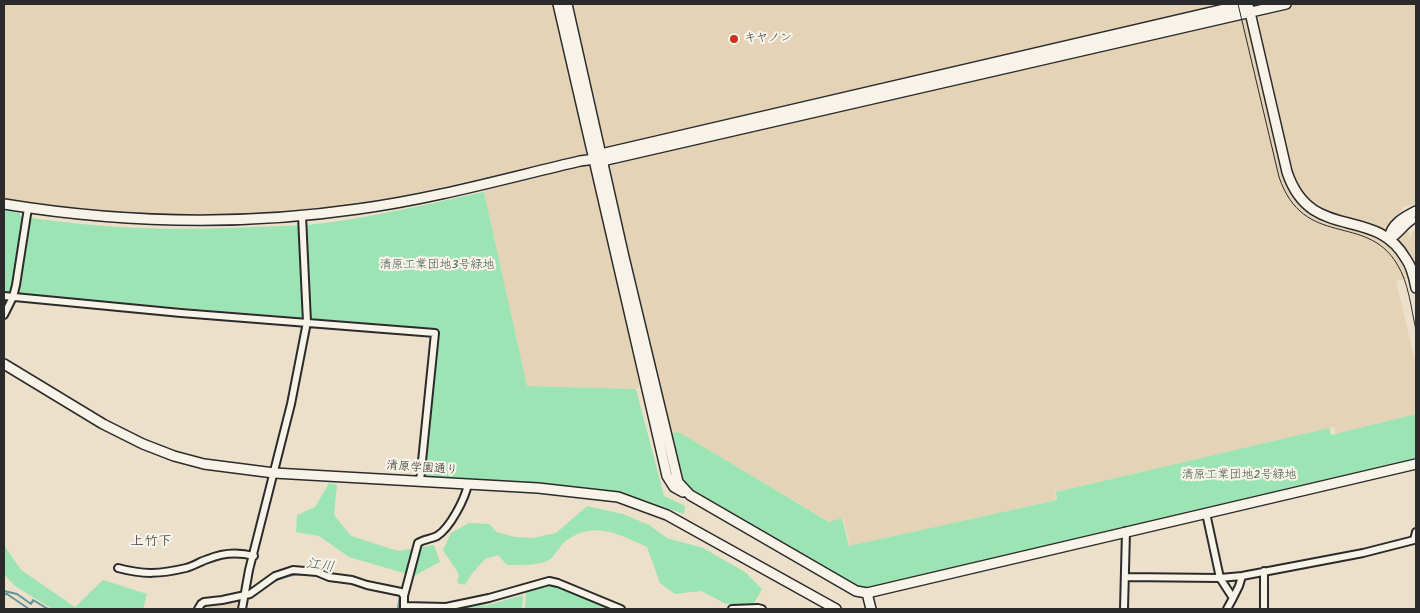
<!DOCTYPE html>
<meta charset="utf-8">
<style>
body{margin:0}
#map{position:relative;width:1420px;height:613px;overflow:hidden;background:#ece0cb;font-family:Kalam,sans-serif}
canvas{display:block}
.frame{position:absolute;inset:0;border:5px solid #2b2b2b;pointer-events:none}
</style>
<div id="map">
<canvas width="1420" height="613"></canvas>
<div class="frame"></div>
</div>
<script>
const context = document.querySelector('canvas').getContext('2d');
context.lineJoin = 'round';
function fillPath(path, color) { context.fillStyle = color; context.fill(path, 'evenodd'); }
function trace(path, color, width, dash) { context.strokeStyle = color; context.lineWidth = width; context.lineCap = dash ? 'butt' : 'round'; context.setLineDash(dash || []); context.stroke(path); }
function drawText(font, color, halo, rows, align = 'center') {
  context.font = font + ' Kalam,"Klee One",sans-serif'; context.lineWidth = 4.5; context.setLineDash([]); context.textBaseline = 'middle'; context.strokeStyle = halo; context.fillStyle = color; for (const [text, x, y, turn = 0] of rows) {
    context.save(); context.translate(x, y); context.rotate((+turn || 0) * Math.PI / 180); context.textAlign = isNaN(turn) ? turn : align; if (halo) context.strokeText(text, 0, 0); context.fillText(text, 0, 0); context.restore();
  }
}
const built = new Path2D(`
 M4,4H1416V204L1402,207L1410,237L1414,230H1416V277L1396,281L1416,365V414L1336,434L1334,427L1055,492L1056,500L850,546L843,518L830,522L679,432L672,433L658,371L636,389L527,386L481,178L390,199L300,212L219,216L123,213L71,209L4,199Z
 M237,601V609H202L204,606Z`);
const green = new Path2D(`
 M484,192L527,386L636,389L664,496L685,506L684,514L620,492L546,484L425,476L438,329L4,293V210L20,213V216C97,229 177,231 255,227C273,226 291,226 308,225C367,219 426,204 484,192Z
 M1416,414V460L865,590L855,587L685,485L672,433L679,432L829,522L842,518L849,546L1057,500L1056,492L1329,428L1331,435Z
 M329,483L337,485L334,515L351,536L398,551L434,545L440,562L414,576L349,557L319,536L296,532L297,515L315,507Z
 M587,506L623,514L649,525L667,538L703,548L745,572L762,589L753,605L726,604L701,591L675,594L660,583L647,547C620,535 596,520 567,540C560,545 556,555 549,560C540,566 517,565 507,565L498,555L485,559L471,575L465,585L457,583L459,574L443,550L451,533L469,523L489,524L497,532L515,537L533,538L556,533Z
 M4,545L21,570L75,607L103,580L147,594L143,609H52L15,586L4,574Z
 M552,584L607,609H525L526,592Z
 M523,595L522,609H449L488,605Z`);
const stream = new Path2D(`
 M4,591L17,594L31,604L33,600L48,609
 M4,594H7L29,609
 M246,598C257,597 263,587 273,582C288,574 306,572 322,577
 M398,609L400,595`);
const street = new Path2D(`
 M4,296L181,313L435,333L420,481
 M4,315L13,297L16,285L28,208
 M1206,513L1220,578L1233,598L1227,609
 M118,568C144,575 160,574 186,568C194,566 201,561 208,559C222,553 239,552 254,556
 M1264,571V609
 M1125,577L1220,578L1242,576L1363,553L1414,540L1416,532
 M404,596L418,543C424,539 431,539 437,536C450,528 465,499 468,484
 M1233,598L1239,586L1242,576
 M404,606L446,607L489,598L549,581L558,583L621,609
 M198,609L201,604L204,602L222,600L250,594L275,576L293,570L317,572L329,577L352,580L367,585L401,592L404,596V609
 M242,609L249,570L291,404L307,322L302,216
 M732,609L758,608L762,609
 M1124,609L1126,531`);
const secondary = new Path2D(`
 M558,4L667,476L674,487L683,492
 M567,4L624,257L678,482L690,495L856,591L867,593L871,609
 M1249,8L1287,172C1311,244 1375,204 1406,259C1412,267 1414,278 1416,288
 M597,157L601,154L1246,4
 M4,204C121,223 240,226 358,209C433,199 507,178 580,161L595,159L602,161L1286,4
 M1389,239C1391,224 1404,217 1416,211
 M1389,239C1398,234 1403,225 1411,220
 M4,364L103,424L143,444L174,456L204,464L274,473L538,488L618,497L667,515L836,609
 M867,593L1416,464`);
const tram = new Path2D(`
 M1238,4L1279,177C1304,250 1366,212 1397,264C1409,283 1411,309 1416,330`);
const markers = [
 [734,39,5,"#c8321e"]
];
const poiNames = [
 ["キヤノン",744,39]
];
const parkNames = [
 ["清原工業団地3号緑地",437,266],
 ["清原工業団地2号緑地",1239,476]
];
const streetNames = [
 ["清原学園通り",422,469,4]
];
const neighbourhoodNames = [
 ["上竹下",151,543]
];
const waterNames = [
 ["江川",320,567,9]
];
fillPath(built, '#e4d3b7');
fillPath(green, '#9ce4b3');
trace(stream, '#639499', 2);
trace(street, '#2b2b2b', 10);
trace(secondary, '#2b2b2b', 12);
trace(street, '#f7f3e8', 6);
trace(secondary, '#f7f3e8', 9);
trace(tram, '#2b2b2b', 1);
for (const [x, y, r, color] of markers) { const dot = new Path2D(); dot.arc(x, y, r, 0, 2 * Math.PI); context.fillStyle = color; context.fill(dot); trace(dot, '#f7f3e8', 2); }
drawText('12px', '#2b2b2b', '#f7f3e8', poiNames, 'left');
drawText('12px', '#47594d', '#f7f3e8', parkNames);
drawText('12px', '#2b2b2b', '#f7f3e8', streetNames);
drawText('14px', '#2b2b2b', '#f7f3e8', neighbourhoodNames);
drawText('italic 14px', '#425759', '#f7f3e8', waterNames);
</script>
